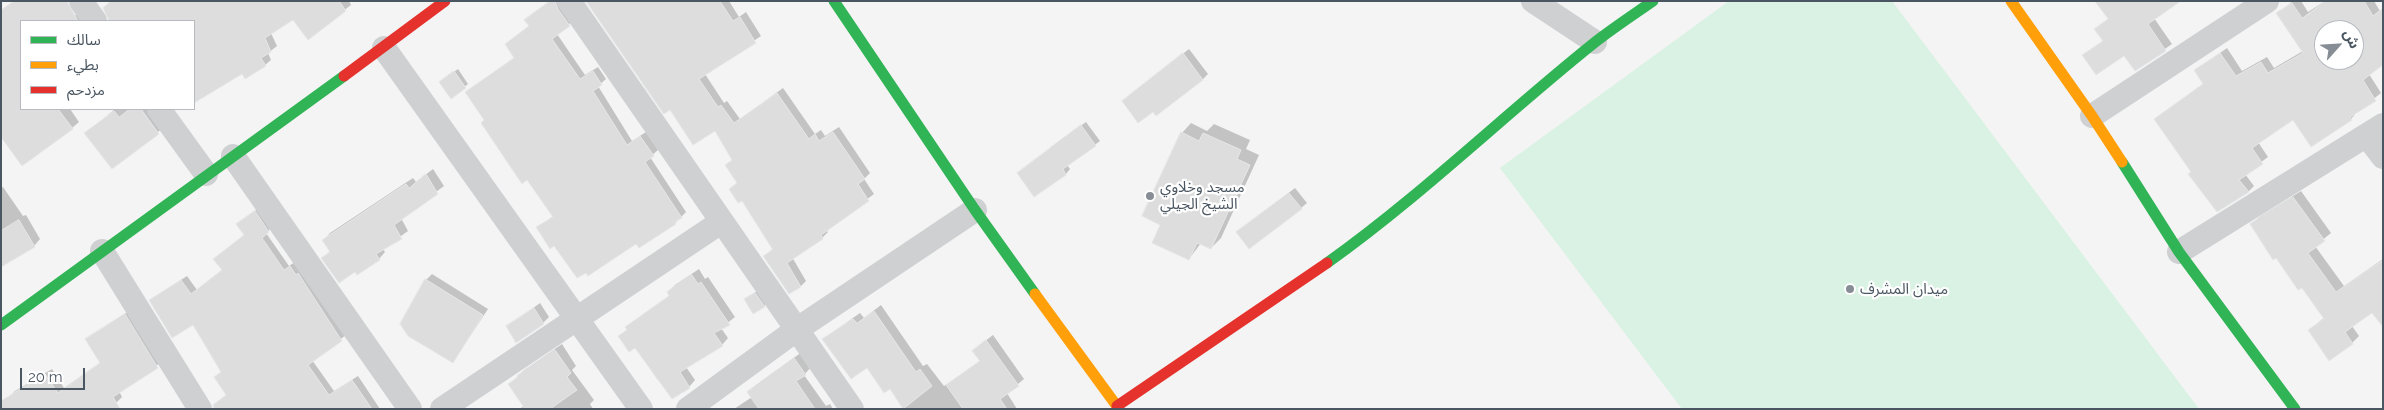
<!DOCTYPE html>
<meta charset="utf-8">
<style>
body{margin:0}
#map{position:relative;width:2384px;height:410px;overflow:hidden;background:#f4f4f4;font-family:Raleway,"Noto Sans Arabic",sans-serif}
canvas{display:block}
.frame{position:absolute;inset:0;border:2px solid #4a5661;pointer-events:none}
.legend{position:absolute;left:20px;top:20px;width:175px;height:90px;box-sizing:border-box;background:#fff;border:1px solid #b7bbc0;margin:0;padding:6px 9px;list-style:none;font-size:15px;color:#4a5661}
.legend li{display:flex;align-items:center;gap:10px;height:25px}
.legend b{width:25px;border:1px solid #b7bbc0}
.north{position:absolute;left:2314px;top:20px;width:50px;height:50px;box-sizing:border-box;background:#fff;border:1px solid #b7bbc0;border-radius:50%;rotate:64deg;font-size:14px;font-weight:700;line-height:20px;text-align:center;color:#4a5661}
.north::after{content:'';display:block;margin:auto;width:18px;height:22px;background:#868d94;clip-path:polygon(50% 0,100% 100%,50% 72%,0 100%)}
.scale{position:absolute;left:20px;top:368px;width:65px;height:22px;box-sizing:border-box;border:2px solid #4a5661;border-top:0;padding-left:6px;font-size:15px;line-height:18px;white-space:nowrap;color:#4a5661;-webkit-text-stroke:4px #fff;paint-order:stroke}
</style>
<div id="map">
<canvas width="2384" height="410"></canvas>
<div class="frame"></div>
<ul class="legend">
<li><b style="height:6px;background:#30b455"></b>سالك</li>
<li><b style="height:6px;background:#ff9f0a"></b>بطيء</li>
<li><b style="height:6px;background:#e5322d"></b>مزدحم</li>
</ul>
<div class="north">ش</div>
<div class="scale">20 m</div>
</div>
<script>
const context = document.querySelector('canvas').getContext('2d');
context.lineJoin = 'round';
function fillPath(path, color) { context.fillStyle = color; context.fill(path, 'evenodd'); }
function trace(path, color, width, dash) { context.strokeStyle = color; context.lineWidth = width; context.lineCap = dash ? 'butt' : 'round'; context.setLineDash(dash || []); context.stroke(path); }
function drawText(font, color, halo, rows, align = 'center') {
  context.font = font + ' Raleway,"Noto Sans Arabic",sans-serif'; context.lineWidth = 4.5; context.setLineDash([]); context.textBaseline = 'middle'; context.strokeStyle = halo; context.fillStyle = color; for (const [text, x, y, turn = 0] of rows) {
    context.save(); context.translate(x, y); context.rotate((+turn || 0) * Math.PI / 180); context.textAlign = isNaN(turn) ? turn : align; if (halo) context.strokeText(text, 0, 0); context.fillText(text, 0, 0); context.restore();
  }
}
const green = new Path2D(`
 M1729,1H1892L2199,409H1682L1500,168Z`);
const shadow = new Path2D(`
 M14,1H59L71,18L82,11L91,21H21V109H70L79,122L72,128L1,135V10Z
 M111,1H222L194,21H110L104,8Z
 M228,1H349L351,5L308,38L294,18L271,33L277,46L268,53L271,60L265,65L243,72L194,102V57L240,18Z
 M550,1H562L574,20L557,34L585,75L598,67L606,79L598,86L632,141L646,132L658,150L650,157L686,212L675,223L636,242L555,244L538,228L553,216L467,92L515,57L506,44L530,25Z
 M587,1H729L739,17L746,12L761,36L705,74L724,103L727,101L740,119L783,88L815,134L821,130L825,136L839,127L870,173L864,179L874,194L826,230L828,232L822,238L792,257L806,281L801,286L764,256L774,248L742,199L731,189L738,182L733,159L716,129L671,108Z
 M2293,1H2301L2308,12L2325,1H2374L2380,11L2369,74L2381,93L2357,112L2351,119L2311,145L2294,119L2258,142L2268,157L2245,174L2254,186L2248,192L2192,172L2155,119L2204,83L2196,70L2227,48L2242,71L2267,57L2274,68L2303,51L2278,13ZM2324,30H2354V60H2324Z
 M2109,18H2154L2172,44L2135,70L2124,54L2084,55L2104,40L2096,29Z
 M1189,49L1208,74L1203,79L1156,115L1153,110L1129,96Z
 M458,69L468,84L451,97L443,80Z
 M115,109H155L167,125L112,167L86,133Z
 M1086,122L1100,141L1067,165L1070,169L1066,174L1035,195L1051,147Z
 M1191,123L1207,131L1214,124L1250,140L1246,149L1259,155L1221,238L1211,248L1201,243L1189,259L1161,224L1182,133Z
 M433,169L444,186L401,218L408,231L383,249L385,252L379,259L356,270L323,258L331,250L324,240L330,233L413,178L416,182Z
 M3,187L23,216L26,215L40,239L34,246L1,266V188Z
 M1295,188L1307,203L1301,208L1244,227Z
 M2301,191L2331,233L2315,246L2344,286L2383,259V325L2373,311L2352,326L2359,336L2352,343L2309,330L2325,317L2302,286L2252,224L2259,217Z
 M260,207L273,226L266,233L289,266L295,262L346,335L312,360L334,391L358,376L380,409H255L227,394L222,371L193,323L150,300L187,276L197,290L223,269L245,235L243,220Z
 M699,269L705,279L708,277L735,317L721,328L728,338L722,345L686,367L695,380L689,387L660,378L657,379L635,346L620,337L634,321L670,295L668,292L675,285Z
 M432,274L488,309L453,362L426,280Z
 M761,288L770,301L764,306L745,300Z
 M540,303L549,317L543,323L508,327Z
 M881,305L923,366L927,364L944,386L981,360L980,345L993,335L1024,379L1007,393L1017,409H903L891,388L867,366L823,339L860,313L864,318Z
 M132,309L163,361L119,391L122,397L116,403L9,397L15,391L52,369L64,388L101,362L87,339Z
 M562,344L576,366L572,370L594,400L590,404L593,409H520L525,405L510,384L524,370Z
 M802,352L812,366L804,375L826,406L830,404L833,409H734L752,397L748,392L756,385Z`);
const building = new Path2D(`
 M15,1H67L78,21H21V109H58L73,129L22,166L1,137V11Z
 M112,1H339L346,11L308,40L293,20L265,38L271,52L261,58L266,66L245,79L242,74L194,103V21H109L103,8Z
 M550,1H555L558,9L570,26L552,39L580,79L593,71L602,85L593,91L627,145L640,136L654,156L645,162L682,218L674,222L676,224L639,248L636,244L588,276L586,273L577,278L554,246L550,249L536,227L553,217L527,180L522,184L481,123L484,120L465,92L514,58L505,44L529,26L524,20Z
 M586,1H720L733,21L740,17L756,43L699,79L718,107L721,105L734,123L777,93L809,139L815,134L819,141L833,132L865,179L858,184L869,201L821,235L823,239L787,263L801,287L789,294L763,256L773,250L742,201L738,203L729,189L737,183L725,165L732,160L715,131L693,145L670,110L664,114Z
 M2095,1H2181L2148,24L2166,51L2135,71L2124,56L2096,75L2082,55L2103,41L2094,29L2108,19Z
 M2326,1H2364L2373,16L2383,8V65L2363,80L2376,101L2350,117L2352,120L2311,147L2293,120L2252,148L2263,164L2239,180L2249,192L2217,212L2188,174L2191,172L2154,119L2203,84L2194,70L2220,53L2236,76L2261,62L2268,73L2303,53L2276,13L2292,3L2302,18ZM2324,30H2354V60H2324Z
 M1183,53L1203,80L1156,116L1153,112L1138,123L1122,101Z
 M454,71L466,88L451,99L439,82Z
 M130,109H141L159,134L112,169L84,133L114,111L119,117Z
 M1081,125L1096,146L1063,169L1066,175L1034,197L1017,173Z
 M1181,132L1199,141L1203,133L1241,150L1237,159L1250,165L1211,249L1197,243L1189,260L1152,243L1160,225L1142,216Z
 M426,174L438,194L394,225L402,239L376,254L380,260L357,275L355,272L339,283L321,258L330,252L322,240L406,184L409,188Z
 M1289,193L1302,209L1249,249L1236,232Z
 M2293,197L2325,241L2308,253L2336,292L2383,260V327L2372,313L2345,332L2353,344L2329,361L2308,330L2324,319L2302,288L2298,290L2276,258L2273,260L2250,224Z
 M255,211L269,232L262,238L284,270L290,266L296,275L298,273L342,341L308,365L329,395L352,380L372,409H214L213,405L226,395L214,377L221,372L193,325L172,338L149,300L181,280L191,294L222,270L213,259L244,235L236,224Z
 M19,220L35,247L1,267V231Z
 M692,275L698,284L701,282L730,325L714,333L723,346L680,372L690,388L672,399L635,348L629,352L618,336L627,330L625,327L669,296L667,292Z
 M425,279L483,315L453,363L408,336L400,324Z
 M755,293L765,307L753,314L744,299Z
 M534,308L544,324L516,343L506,326Z
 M874,311L916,372L920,369L932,386L903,409L890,389L884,393L867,368L851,379L822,339L853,319L857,323Z
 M125,314L158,368L113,397L120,409H1V401L45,374L58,393L100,363L85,339Z
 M986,340L1019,386L1000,399L1007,409H963L946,385L980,361L972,351Z
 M555,350L571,373L567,377L577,390L550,409H525L508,384L518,377L517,376Z
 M794,358L806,375L796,381L815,409H759L747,392Z`);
const street = new Path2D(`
 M81,1L95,21
 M569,1L852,409
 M1533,1L1595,42
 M384,48L641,409
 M159,109L206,174
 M2092,116L2267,1
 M2367,136L2383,157
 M233,156L410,409
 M102,251L200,409
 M2179,252L2383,125
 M442,409L721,222
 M688,409L796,330L975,210`);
const fast = new Path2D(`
 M834,1L975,210L1035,294
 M2122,162L2179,252L2295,409
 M1327,263C1421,196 1504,115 1594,43C1613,28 1633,15 1653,1
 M1,325L344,76`);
const slow = new Path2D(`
 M2011,1L2092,116L2122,162
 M1035,294L1119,409`);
const jam = new Path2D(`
 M344,76L445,1
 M1117,406L1327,263`);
const markers = [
 [1150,196,5,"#868d94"],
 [1850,289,5,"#868d94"]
];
const poiNames = [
 ["مسجد وخلاوي",1160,187],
 ["الشيخ الجيلي",1160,204],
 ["ميدان المشرف",1860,289]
];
fillPath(green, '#d9f2e3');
fillPath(shadow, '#0003');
fillPath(building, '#ddddde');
trace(building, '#e5e6e7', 1);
trace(street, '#ced0d2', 24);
trace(fast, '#30b455', 11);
trace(slow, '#ff9f0a', 11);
trace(jam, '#e5322d', 11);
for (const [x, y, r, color] of markers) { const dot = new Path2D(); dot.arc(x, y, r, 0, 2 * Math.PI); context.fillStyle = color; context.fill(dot); trace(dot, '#fff', 2); }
drawText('15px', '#4a5661', '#fff', poiNames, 'left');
</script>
